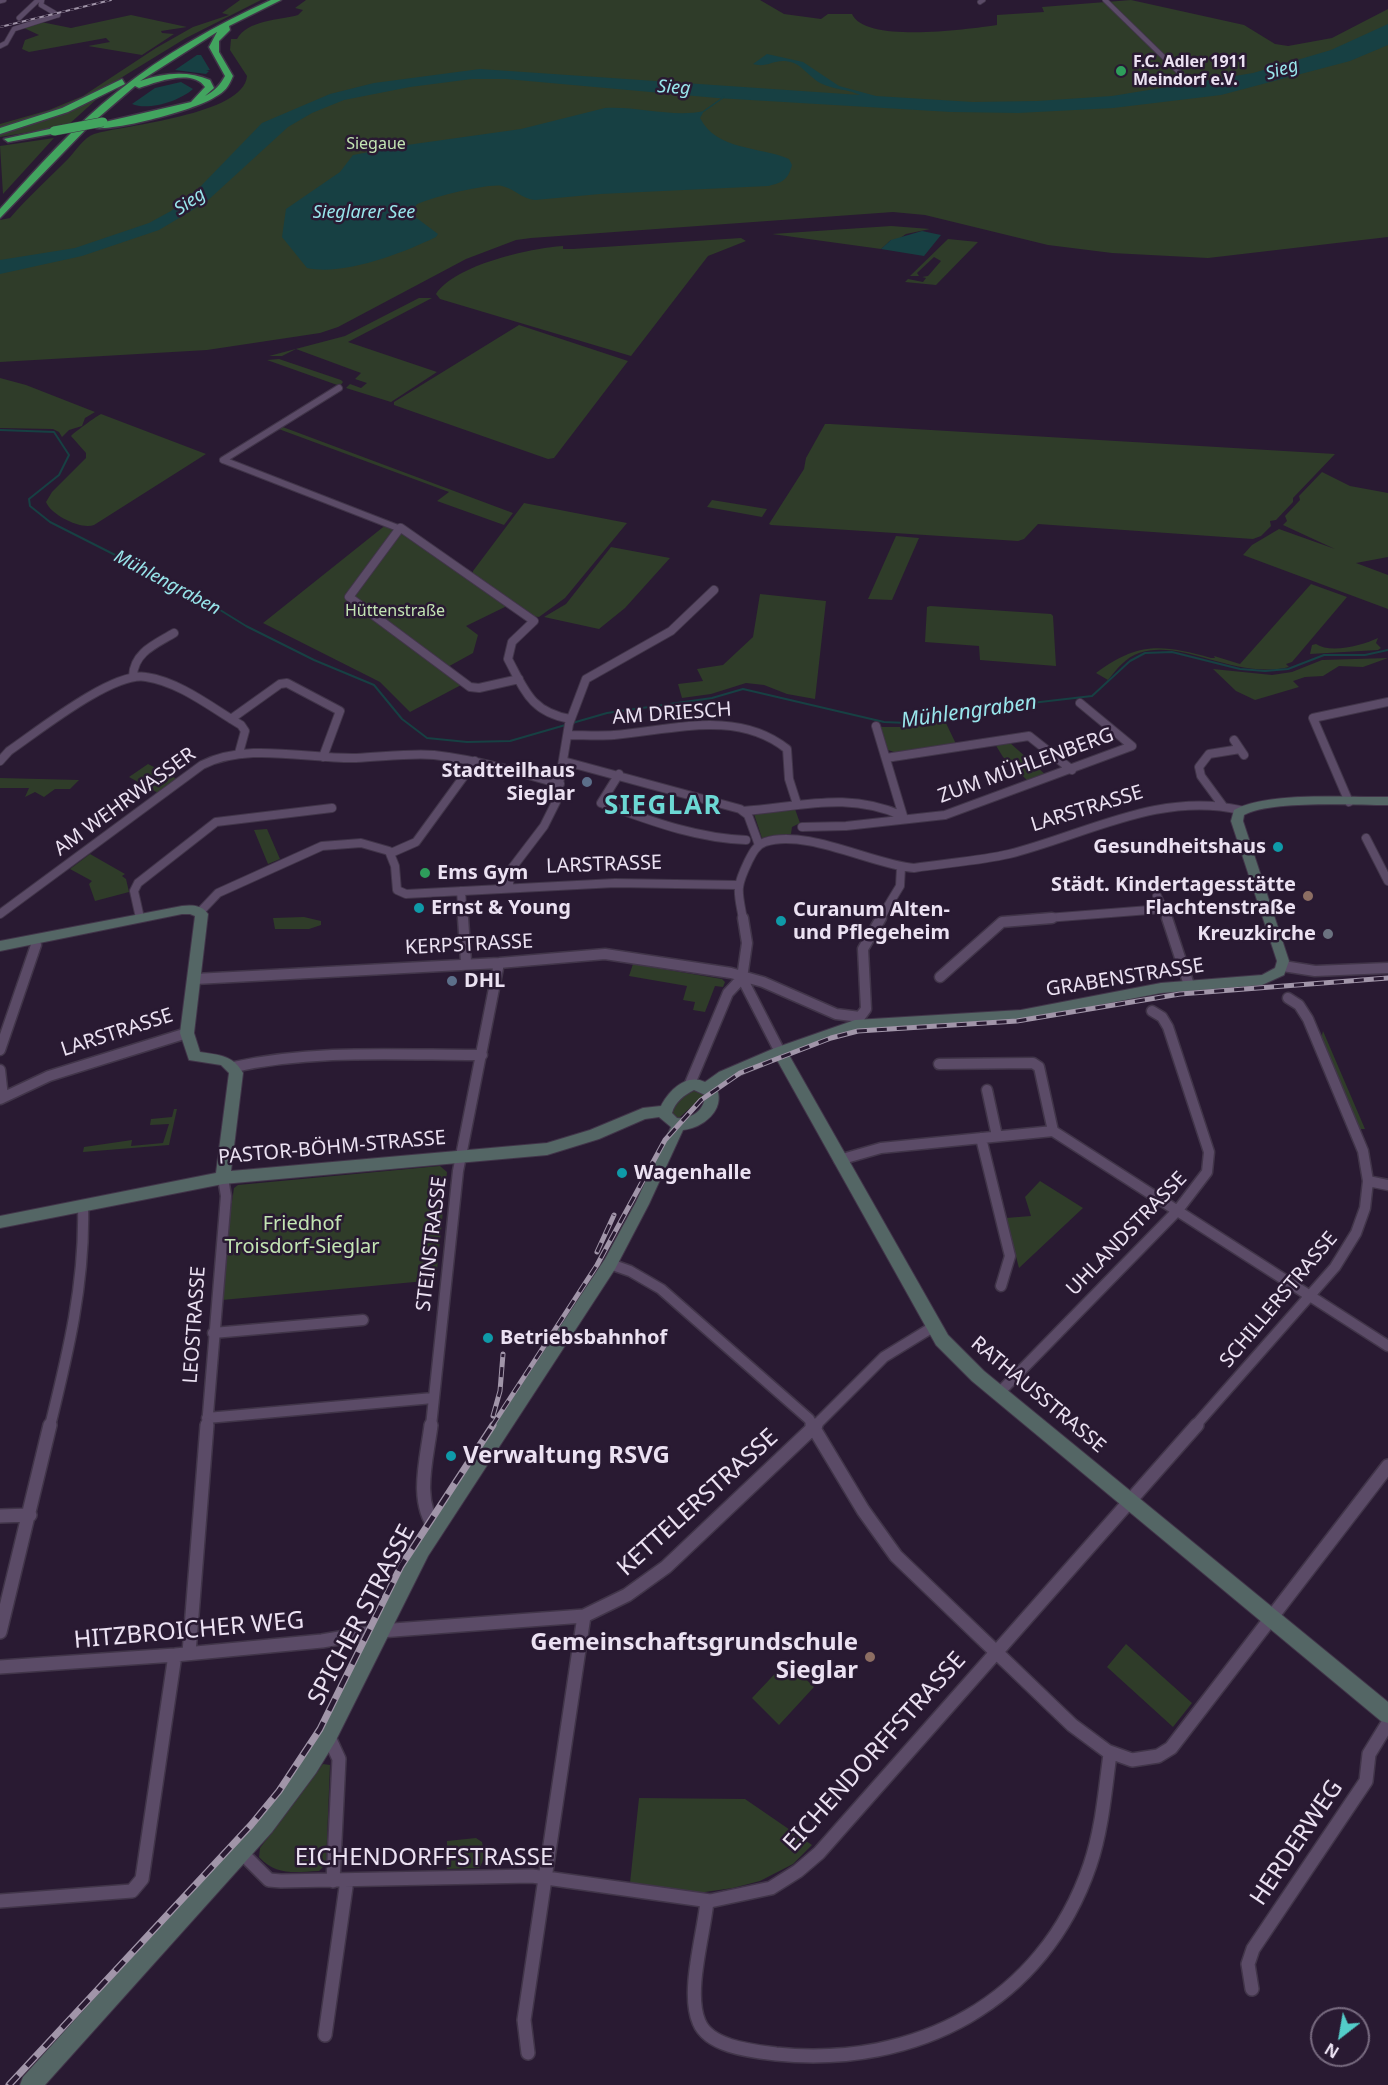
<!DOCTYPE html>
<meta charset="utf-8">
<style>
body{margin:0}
#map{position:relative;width:1388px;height:2085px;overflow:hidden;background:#291a32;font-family:"Noto Sans",sans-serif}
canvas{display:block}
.north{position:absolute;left:1310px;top:2007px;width:60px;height:60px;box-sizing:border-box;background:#291a32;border:2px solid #776a7f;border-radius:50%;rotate:211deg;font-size:16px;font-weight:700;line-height:24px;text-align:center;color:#ebe1f2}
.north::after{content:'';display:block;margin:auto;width:21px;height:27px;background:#53cdc9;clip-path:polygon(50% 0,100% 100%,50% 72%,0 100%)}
</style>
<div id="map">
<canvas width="1388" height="2085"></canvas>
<div class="north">N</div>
</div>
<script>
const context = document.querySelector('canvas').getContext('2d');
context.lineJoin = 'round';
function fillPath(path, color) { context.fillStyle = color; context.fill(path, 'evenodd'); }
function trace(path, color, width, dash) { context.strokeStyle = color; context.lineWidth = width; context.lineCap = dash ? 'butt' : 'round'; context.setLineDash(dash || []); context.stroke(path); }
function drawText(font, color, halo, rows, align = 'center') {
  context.font = font + ' "Noto Sans",sans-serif'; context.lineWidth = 5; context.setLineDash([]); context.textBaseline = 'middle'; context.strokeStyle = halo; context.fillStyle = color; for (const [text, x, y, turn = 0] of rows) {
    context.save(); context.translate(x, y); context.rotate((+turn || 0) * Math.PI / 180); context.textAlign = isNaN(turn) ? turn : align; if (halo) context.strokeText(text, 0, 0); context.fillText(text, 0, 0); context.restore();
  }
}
const green = new Path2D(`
 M240,0H261L186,38L93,95L50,113L0,129V124L49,110L83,96L156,48L193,27L229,15L222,13Z
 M306,0H760L784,14L821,19L828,14H852C865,44 969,29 997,25V15L1044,12L1042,7L1131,0L1244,25L1275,44L1288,46L1332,38L1388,9V237L1208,258L1112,253L1048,245L925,215L893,212L531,238L516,240L466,259L338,327L320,333L207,350L0,362V220L10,218C28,197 48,179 68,159C75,152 84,137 94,134C124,125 244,115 247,76L230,50L231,39H237C247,20 280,20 298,15L303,10L295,8Z
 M131,15L187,27L161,31L162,33L174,34L142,55L88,46L110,42L106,38L29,52L22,49L25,40L39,35L24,28L41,22L71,28Z
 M98,98L67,126L0,137V133L55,117Z
 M54,138L3,194L0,146Z
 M891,226L930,229L906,234L897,240H891L881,249L772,234Z
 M741,238L746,241L708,256L631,356L440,299L436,294C455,265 530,248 563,246V249H573Z
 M948,239L978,242L936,285L905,282L908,279L923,282L926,278L922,277L928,276L941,261L934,257L917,273L919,276H910Z
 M419,298H432L348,342L437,372L391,402L346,388L350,384L361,388L367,383L355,379L361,373L296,349L282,356H269L345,336Z
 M519,325L628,361L554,458L548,459L394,405V402Z
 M279,359L341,380L343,382L340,386L267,360Z
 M0,378L26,385L95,412L85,418L82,426L69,430L62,437L59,432L53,429L0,428Z
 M101,414L206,454L94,525C81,530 51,515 46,502L52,492L86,458V453L71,436C72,434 98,415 101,414Z
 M825,424H830L1335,454L1293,498V502L1276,520L1270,521L1271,526L1261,536L1253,539L1038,524L1024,539L1018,541L771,525L769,524L804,469L806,458Z
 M280,426L513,513L504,525L437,501L449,492L276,428Z
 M1322,472L1350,486L1388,493V557L1356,563L1388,575V609L1243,555L1252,545L1279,529L1335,549L1283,525L1287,521L1285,516L1300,500L1299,496Z
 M712,500L767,509L762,517L707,507Z
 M524,503L627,523L565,598L539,617L532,616L473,576V571Z
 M387,524L406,533L509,605L466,626L478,635L473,653L444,669L463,684L410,712L380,682L263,623Z
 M896,536L919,538L892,600L868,599Z
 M611,547L670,558L625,608L599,629L544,617L566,604Z
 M1311,584L1347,597L1292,662L1286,664L1289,667C1234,680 1183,638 1139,653C1126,657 1116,670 1108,680L1096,673C1139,641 1163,645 1211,658H1215L1214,656L1240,664Z
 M760,594L826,601L815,699L787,694L764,685L746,683L711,694L682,698L678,684L703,681L697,669L723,665L753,637Z
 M930,606L1051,614L1053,616L1056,666L980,660L979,646L925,642L927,607Z
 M1378,638L1376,643L1381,648L1378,650L1310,654L1312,645L1316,644C1331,654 1363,645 1378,638Z
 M1388,658L1363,667L1339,666L1323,676L1305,677L1293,681L1299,687L1255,700L1236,691L1213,669L1272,675L1292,672L1322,660Z
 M945,721L956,744L897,753L885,749L877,727H909Z
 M1009,742L1047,776L1029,782L1003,757L995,744Z
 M148,764L177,779L158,793L129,777Z
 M0,778L79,780L70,789H55L44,797L35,792L25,797L29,788H0Z
 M795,809L800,823L792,827L791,834L762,838L754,814Z
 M267,829L280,859L268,864L254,830Z
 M90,854L125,874L122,876L126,879L129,892L95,901L89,884L92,881L70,869Z
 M304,917L321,921V925L309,929H275L273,918Z
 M633,964L722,979L725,982L723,987L715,986L705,1012L693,1010L695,1002L683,1000L687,986L629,976Z
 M1323,1031L1365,1129H1359L1321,1039Z
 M697,1090L705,1094L678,1119L672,1114C674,1104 687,1091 697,1090Z
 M174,1109H177L169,1145L83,1152L84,1147L132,1140L131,1146L163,1143L169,1124L150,1125L151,1119L172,1117Z
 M440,1166L447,1172L436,1280L222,1300L226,1241L234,1188L238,1185Z
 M1040,1181L1083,1208L1019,1268L1006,1218L1031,1216L1025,1197Z
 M1126,1644L1192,1703L1173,1727L1107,1667Z
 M787,1661L814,1687L779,1725L752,1698Z
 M323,1764L330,1765L326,1864L319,1871C295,1872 276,1876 259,1857L260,1848Z
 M639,1798L745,1799L812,1845L793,1864L760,1881L733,1888L698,1893L630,1883Z
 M476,1838L482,1842C484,1851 485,1861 479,1868L447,1869V1841Z`);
const water = new Path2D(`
 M1388,24V45L1350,61L1221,95L1113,108L1018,113L951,112L717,98L506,79H472L410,87L344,100L312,113L288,127L206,202L159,230L82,256L0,274V260L75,248L149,223L171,211L199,188L262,123L330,94L374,83L480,69L860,95C846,88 825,90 812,77C803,70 799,62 785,61C773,60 766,68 753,64L767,54L803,62L839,86L876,96L973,102L1037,101L1112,96L1253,73L1331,50Z
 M197,55H201L210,70H206L209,71L206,74L175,70Z
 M181,82L193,89C180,101 148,111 132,104L155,88Z
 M605,108C637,106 674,118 704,111L700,118C717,151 759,146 789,159L792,165C788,180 782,183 768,186L600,194L535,200C522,199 515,189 502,186C489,183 428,198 416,205L414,216L438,234L436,237C403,253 344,276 307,268L282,237L286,209L340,172L353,155L407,145L521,129Z
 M922,231L941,235L924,256L881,249L891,240Z`);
const streamFar1 = new Path2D(`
 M704,111L724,97`);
const stream = new Path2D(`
 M0,430L54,432L69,455L59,475L29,499L30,506L50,522L204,600L246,626L314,660L374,685L402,719L427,738L467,742L510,741L607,713L712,698L743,689L884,722L907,723L971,710L1092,696L1130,661L1145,653L1172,652L1240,669L1265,671L1288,669L1324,655H1365L1388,650`);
const streetFar4 = new Path2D(`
 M42,0L41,5L58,15
 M1105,0L1182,75
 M0,1L4,0
 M980,2L983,0
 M19,18L38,0
 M0,46L6,43L14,29L58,15`);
const streetFar3 = new Path2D(`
 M223,460L403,530
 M223,460L339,388
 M399,530L400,528`);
const streetFar2 = new Path2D(`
 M400,528L349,597L470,687L479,688L519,679
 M401,528L534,621L512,642L508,659C525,691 531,712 570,719
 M133,676C134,652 156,644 174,633
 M231,719L280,684L287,683L340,711L323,757
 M876,726L903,816
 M568,735C583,735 599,736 614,735C672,730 737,709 787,749L789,779L797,804
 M1234,740L1244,755
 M886,758L1029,736L1072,770
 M0,761L9,751C37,732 113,671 146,677C180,682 212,708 241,725L245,731L239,753
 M563,761L740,809L748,815L759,845
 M619,774L601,803C649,820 694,838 746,840
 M1349,802L1313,718L1388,702
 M1223,806L1201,776L1199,767L1209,754L1240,749
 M743,811C801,807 847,791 903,816L901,818
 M802,827L846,826L945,815L1132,746L1080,703
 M1366,838L1388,881
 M391,853L416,842L475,761
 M508,888L512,868L544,826L556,802L569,724L586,679L671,631L714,590
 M461,891L463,919
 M1157,896L1168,919
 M200,912L218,893L322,846L361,843L389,851L395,866L397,890L406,894L615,883L737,885
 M0,914L202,765C248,742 306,759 356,758C382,757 409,753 434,755C477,760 519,772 560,784
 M140,918L134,891L138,883L216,822L332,808
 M743,919C738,891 735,889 748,862C752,854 756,845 765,842C805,828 874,865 914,868C945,863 979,861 1009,854C1085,835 1160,791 1240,810
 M880,919L900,886L901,867
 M1034,919L1162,909`);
const streetFar1 = new Path2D(`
 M463,918L466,962
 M743,918L747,943L742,978L780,1052
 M1167,918L1189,985
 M1283,966L1315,971L1388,968
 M940,977L1002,922L1052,918
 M195,979L499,963L605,954L731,973L763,982L836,1014L860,1017L866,1009L863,949L881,918
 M0,1050L36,945
 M939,1064L1033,1063L1039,1067L1053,1131
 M234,1067C315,1049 399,1055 482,1055
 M0,1070L3,1097
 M689,1086L728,993L742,978
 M987,1090L997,1136
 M0,1099L49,1076L187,1033
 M981,1138L1010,1256L1001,1286
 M839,1160L881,1148L1053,1131L1388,1346
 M1368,1181L1388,1185
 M610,1264L630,1271L661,1289L809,1419L813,1426
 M213,1333L363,1320
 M999,1393L1178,1210L1207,1172L1209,1152L1168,1027L1162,1017L1152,1011
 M207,1418L433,1398
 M50,1426C68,1353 85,1283 83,1207
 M207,1426L226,1196L223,1178
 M431,1426L458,1171L499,963
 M815,1426L884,1357L933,1327
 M1195,1426L1335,1267L1356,1233L1365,1208L1368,1181L1363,1151L1308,1019L1299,1005L1288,998`);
const street = new Path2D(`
 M431,1425C427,1459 414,1500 436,1529
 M812,1425L863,1510L896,1556L1072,1725L1107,1751L1132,1760L1158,1756L1171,1748L1388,1466
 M0,1516L30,1515
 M0,1632L50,1425
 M189,1653L207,1425
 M0,1667L175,1655L322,1641L380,1631L584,1616L627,1595L666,1567L816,1425
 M328,1735L339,1759L333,1881
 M241,1852L269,1880L281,1881L532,1876L710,1901L771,1888L798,1871L819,1853L1197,1425
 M0,1901L132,1891L142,1879L175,1655
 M707,1901C704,1934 686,1992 699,2022C709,2047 752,2051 776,2054C916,2068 1043,2003 1090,1865C1102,1830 1105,1791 1110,1754
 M1252,1989L1248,1964L1253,1949L1366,1781L1369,1754L1388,1723
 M325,2035L347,1880
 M528,2053L524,2020L584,1616`);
const secondary = new Path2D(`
 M1388,797V805C1355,805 1270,800 1244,815L1243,821L1289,961L1284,975L1262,985L1161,993L1021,1020L856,1030L789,1055L948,1335L984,1371L1388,1702V1723L1381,1721L972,1381L936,1345L777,1060L729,1080L717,1089C725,1110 703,1128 683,1130L649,1204L615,1269L428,1556L335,1742L316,1773L272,1832L45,2085H20L23,2077L258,1818L302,1759L321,1728L416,1544L605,1259L636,1202L671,1127L659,1117L645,1119L599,1139L547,1155L223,1184L0,1228V1216L216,1173L229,1073L221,1065L189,1060L180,1033L195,916L190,914H182L0,951V941L182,906C192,905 202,905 208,914L194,1033L200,1052C219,1055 233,1055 243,1073L231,1171L547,1143L590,1130L643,1108L661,1106C669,1090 687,1073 705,1082L719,1072L775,1048L855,1020L1021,1010L1161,983L1262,975L1275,968L1277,961L1231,821L1234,810C1269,791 1347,798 1388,797ZM694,1090L705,1095C705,1110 691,1120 677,1118L672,1113C675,1102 684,1095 694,1090Z`);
const highway = new Path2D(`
 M271,0H281L229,26L230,30L219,41V52L233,76C229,86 225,92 215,97C195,110 119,130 96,128V124L191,102L205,87C193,68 156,82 139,88L135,86L91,124L0,218V209C37,168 74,126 117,92C164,54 216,25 271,0ZM217,32L209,47L225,76C220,85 215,91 205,96L214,88L210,80C187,70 163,73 140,81Z
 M122,79L125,84L68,112L0,134V128L62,108Z
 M54,128L58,131L57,133L8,142L4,139Z`);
const railFar2 = new Path2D(`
 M0,27L111,0`);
const railFar1 = new Path2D(`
 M597,1252L614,1215
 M493,1416L500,1391L503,1354
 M492,1426L597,1265L665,1140L701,1100L740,1073L831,1038L858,1031L1017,1021L1180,994L1388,978`);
const rail = new Path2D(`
 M9,2085L251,1825L279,1791L320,1729L401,1566L493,1425`);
const highwayBridge = new Path2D(`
 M54,131L103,122`);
const markers = [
 [1121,71,6,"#2e9e5b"],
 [587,782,6,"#5c6f8a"],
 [1278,847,6,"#0f9aa8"],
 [425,873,6,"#2e9e5b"],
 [1308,896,6,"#8d6e63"],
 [419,908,6,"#0f9aa8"],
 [781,921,6,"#0f9aa8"],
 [1328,934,6,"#6b7280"],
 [452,981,6,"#5c6f8a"],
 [622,1173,6,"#0f9aa8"],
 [488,1338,6,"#0f9aa8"],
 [451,1456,6,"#0f9aa8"],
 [870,1657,6,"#8d6e63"]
];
const farPoinames = [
 ["F.C. Adler 1911",1133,62],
 ["Meindorf e.V.",1133,80]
];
const farParknames = [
 ["Siegaue",376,144],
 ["Hüttenstraße",395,611]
];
const farWaternames = [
 ["Sieg",1282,70,-17],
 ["Sieg",674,88,4],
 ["Sieg",190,202,-34],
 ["Sieglarer See",364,213],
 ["Mühlengraben",167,583,28]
];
const streetNames = [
 ["AM DRIESCH",672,714,-4],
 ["ZUM MÜHLENBERG",1026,766,-20],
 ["AM WEHRWASSER",125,802,-36],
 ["LARSTRASSE",1087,809,-17],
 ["LARSTRASSE",604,865,-2],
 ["KERPSTRASSE",469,945,-3],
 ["GRABENSTRASSE",1125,978,-9],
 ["LARSTRASSE",117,1033,-18],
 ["PASTOR-BÖHM-STRASSE",332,1148,-5],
 ["UHLANDSTRASSE",1127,1234,-46],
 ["STEINSTRASSE",432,1244,-83],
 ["SCHILLERSTRASSE",1279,1300,-50],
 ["LEOSTRASSE",195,1325,-86],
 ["RATHAUSSTRASSE",1038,1395,40]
];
const poiNames = [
 ["Stadtteilhaus",575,771,"right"],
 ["Sieglar",575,794,"right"],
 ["Gesundheitshaus",1266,847,"right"],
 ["Ems Gym",437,873],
 ["Städt. Kindertagesstätte",1296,885,"right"],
 ["Flachtenstraße",1296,908,"right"],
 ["Ernst & Young",431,908],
 ["Curanum Alten-",793,910],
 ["und Pflegeheim",793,933],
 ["Kreuzkirche",1316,934,"right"],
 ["DHL",464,981],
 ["Wagenhalle",634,1173],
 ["Betriebsbahnhof",500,1338]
];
const parkNames = [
 ["Friedhof",302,1224],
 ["Troisdorf-Sieglar",302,1247]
];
const waterNames = [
 ["Mühlengraben",969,712,-8]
];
const nearPoinames = [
 ["Verwaltung RSVG",463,1456],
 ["Gemeinschaftsgrundschule",858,1643,"right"],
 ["Sieglar",858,1671,"right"]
];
const nearStreetnames = [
 ["KETTELERSTRASSE",698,1503,-42],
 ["SPICHER STRASSE",362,1615,-62],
 ["HITZBROICHER WEG",189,1631,-5],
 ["EICHENDORFFSTRASSE",875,1752,-48],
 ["HERDERWEG",1297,1843,-56],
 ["EICHENDORFFSTRASSE",424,1858]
];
const districtNames = [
 ["SIEGLAR",663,807]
];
fillPath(green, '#2f3c29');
fillPath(water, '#174043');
trace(streamFar1, '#174043', 1.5);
trace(stream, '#174043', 2);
trace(streetFar4, '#413549', 6);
trace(streetFar3, '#413549', 8);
trace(streetFar2, '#413549', 10);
trace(streetFar1, '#413549', 13);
trace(street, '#413549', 16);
trace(secondary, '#413549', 2);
trace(highway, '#413549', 3);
trace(streetFar4, '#5b4b67', 4.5);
trace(streetFar3, '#5b4b67', 6);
trace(streetFar2, '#5b4b67', 8);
trace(streetFar1, '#5b4b67', 10);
trace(street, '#5b4b67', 13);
fillPath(secondary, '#546665');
fillPath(highway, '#42a55f');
trace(railFar2, '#a195a9', 2);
trace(railFar1, '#a195a9', 5);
trace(rail, '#a195a9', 7);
trace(railFar2, '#291a32', 1.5, [4.5]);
trace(railFar1, '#291a32', 3, [10]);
trace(rail, '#291a32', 4.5, [13]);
trace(highwayBridge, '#413549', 10, []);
trace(highwayBridge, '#42a55f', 9);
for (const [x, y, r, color] of markers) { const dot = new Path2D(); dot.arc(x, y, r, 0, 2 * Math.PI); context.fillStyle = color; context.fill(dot); trace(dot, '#291a32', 2); }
drawText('bold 16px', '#ebe1f2', '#291a32', farPoinames, 'left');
drawText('16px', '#c3e5b3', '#291a32', farParknames);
drawText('italic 18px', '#98e5eb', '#291a32', farWaternames);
drawText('20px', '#ebe1f2', '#291a32', streetNames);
drawText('bold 20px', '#ebe1f2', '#291a32', poiNames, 'left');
drawText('20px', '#c3e5b3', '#291a32', parkNames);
drawText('italic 21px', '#98e5eb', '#291a32', waterNames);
drawText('bold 24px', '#ebe1f2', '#291a32', nearPoinames, 'left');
drawText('24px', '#ebe1f2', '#291a32', nearStreetnames);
context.letterSpacing = '1.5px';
drawText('bold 26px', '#6cd8d4', '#291a32', districtNames);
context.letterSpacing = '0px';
</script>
